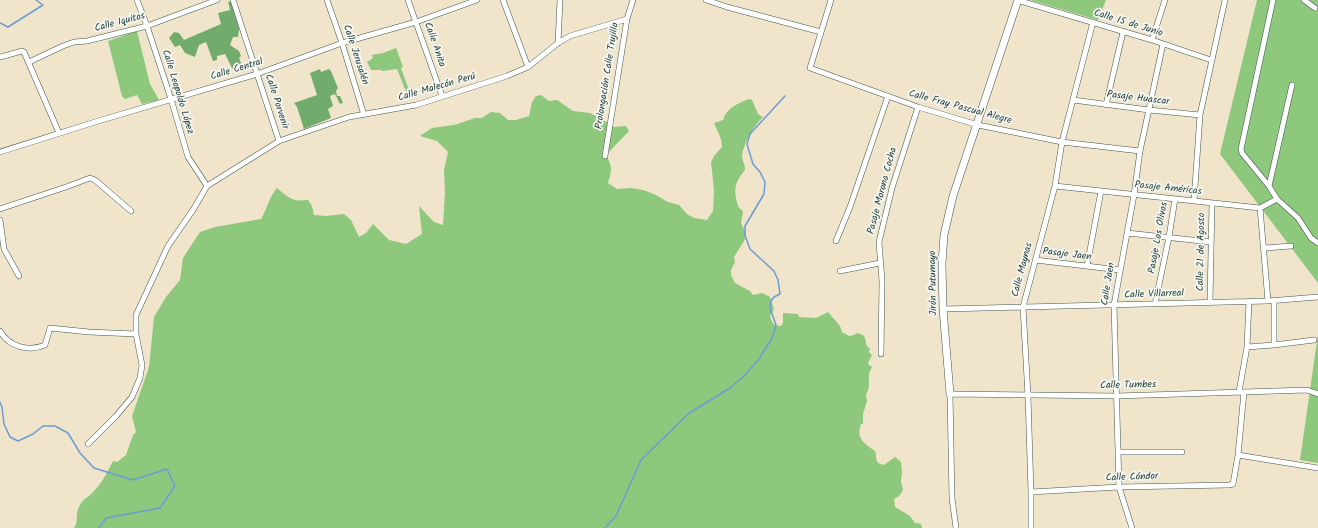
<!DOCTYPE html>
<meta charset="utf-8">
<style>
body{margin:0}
canvas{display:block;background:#f0e4cb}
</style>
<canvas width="1318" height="528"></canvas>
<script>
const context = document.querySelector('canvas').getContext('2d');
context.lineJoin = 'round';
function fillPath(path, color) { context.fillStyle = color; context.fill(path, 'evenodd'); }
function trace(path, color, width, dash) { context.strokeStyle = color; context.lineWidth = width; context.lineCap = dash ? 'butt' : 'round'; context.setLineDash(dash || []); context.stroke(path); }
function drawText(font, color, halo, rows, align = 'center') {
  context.font = font + ' Kalam,sans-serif'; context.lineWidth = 3.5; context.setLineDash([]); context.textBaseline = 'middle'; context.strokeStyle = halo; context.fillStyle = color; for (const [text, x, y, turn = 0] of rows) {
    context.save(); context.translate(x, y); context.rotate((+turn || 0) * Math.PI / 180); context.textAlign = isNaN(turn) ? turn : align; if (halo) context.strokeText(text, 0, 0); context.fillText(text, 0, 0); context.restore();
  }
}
const green = new Path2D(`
 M1030,0H1106L1098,20Z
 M1257,0H1318V283L1220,154Z
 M137,31L150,84L159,100L142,104L137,95L125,99L122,96L108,41Z
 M396,48L403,67L401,68L410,93L407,94L397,69L383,71L380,70H371L367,62L373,58L372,55L383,53Z
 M541,95L549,101L557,100L573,111L590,113L605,121L614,127L626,126L629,131L606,155C613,168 612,170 608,183L617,189L631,188L643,190L656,195L668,202L679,205L687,214L694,218L707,220L713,211L714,190L711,162L714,156L722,147L721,139L714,123L723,120C726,108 739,103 749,99L752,100L758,114L763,117C754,125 744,143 742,155C742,159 745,165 745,170C734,183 733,191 739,208L742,210L743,212L741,223L746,233V238L734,257L735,262L731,270V275L735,283L750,291L753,295L762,293L770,297L774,309L770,316C772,323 774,326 781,326L783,323V313L798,314L799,317L816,318L828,312L840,326L842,332L849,336L854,335L857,333C870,335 862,343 870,349L869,352L872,355L868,363L869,365L872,367C871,369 870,371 869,373C868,380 871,387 866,394L867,401L863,414V424H861C856,439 864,443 875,451C878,458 873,463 884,465L895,457L901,462L902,473L901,481L903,490L899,496L894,499L895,507L910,516L915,523L921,524L922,528H74C79,522 75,513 79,507C83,497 89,498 94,491C102,483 108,471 113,461L117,462L126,455L133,435L136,432L132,416L149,367L154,317L166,297L180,280L183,258L200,232L215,227L261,219C267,209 269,197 277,188C289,198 292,202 308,200L312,206L314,215L326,216L344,214L351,220L359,237L366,233L373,224L389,240L406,244L422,234L419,206L434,222L443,225L445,192L444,170L448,152L437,141L420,136L432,128L454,125L475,118H482L491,112L500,113L508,120H516L529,116L532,102L536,96Z
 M1318,334V463L1300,460Z`);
const forest = new Path2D(`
 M228,1L232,3L239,29L238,37H233L230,45L239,51L241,56L239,58L242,66L233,70L225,54L217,56V60L213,61L206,42L199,45L195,57L185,53L180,45L175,47L169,38L174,32L179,33L184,40L221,24L218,13L230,10Z
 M320,69L321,72L329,69L331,71L338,88L336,91L337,96H340L343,103L340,104L335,94L330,96L333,106L328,109L331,118L304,129L297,107L294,103L317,95L310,73Z`);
const stream = new Path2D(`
 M0,23L8,27L43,5L36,0
 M0,402L2,407L4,424L10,437L18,441L33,434L43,426H55L68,433L80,453L94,468L133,480L167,469L175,486L160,508L106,518L99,528
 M605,528L616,516L641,460L688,414L730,388L745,375L759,359L772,338L776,325L770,308L771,301L774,297L780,294L778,280L774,271L750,249L745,235V226L764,194L765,182L760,172L753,164L747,144L750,134L785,96`);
const street = new Path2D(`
 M137,0L147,26L171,99L188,157L207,186
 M233,0L279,141
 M327,0L342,43L364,115
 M408,0L442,96
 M503,0L528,67
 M706,0L727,7L821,32
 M831,0L810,68L918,107L978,125L1062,142L1140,151
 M1017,0L1152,40L1211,60
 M1273,0L1241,149L1242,153L1269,186L1277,199L1298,218L1311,238L1318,243
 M1304,0L1315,8
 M1152,40L1165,0
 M558,43L560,0
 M0,57L22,51L24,52L59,133
 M29,62L63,46L74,42L87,41L147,26L217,0
 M1073,100L1149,110L1200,115
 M1106,105L1123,32
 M0,152L95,122L257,74L342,43L416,22L477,0
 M605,156L627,19L633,0
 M1055,186L1260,208L1277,199
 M1269,186L1292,85
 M1194,201L1200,115L1225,0
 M1260,208L1268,301
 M0,209L66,187L90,178L95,180L131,211
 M0,220L4,249L19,276
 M1127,233L1211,242
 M836,241L850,207L888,96
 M1265,248L1291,246
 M1035,260L1120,270
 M1087,266L1101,191
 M840,271L880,263
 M1274,300V345
 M1210,301L1212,203
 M1155,304L1169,237L1175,199
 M943,309L1268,301L1318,297
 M0,331C9,347 29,352 45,345L50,328L89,332L136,334
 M1247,347L1274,345L1314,340
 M881,354L882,281L879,242L892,188L918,107
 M1239,392L1247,347L1249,301
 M88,444L116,416L132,397L140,378L142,365L136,334V315L168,246L193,210L207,186L279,141L349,117L416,105L507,76L528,67L558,43L570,36L627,19
 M1118,452H1182
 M1238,455L1318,468
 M1031,492L1119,487L1229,485L1233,484L1238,455L1244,392
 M956,528L952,498L950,394L1117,396L1307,390L1318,394
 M1031,528V492L1028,396L1023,307L1055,186L1062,142L1093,22
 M1132,528L1119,487L1114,305L1134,195L1140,151L1163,44`);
const secondary = new Path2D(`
 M950,394L943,309L942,264L944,235L953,196L1018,0`);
const streetNames = [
 ["Calle Iquitos",120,23,-15],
 ["Calle 15 de Junio",1128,24,17],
 ["Calle Anita",434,45,71],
 ["Calle Jerusalén",355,55,72],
 ["Calle Central",237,70,-17],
 ["Prolongación Calle Trujillo",608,76,-81],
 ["Calle Malecón Perú",437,88,-16],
 ["Calle Leopoldo López",177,92,73],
 ["Pasaje Huascar",1138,99,7],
 ["Calle Porvenir",276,102,72],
 ["Calle Fray Pascual Alegre",960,108,15],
 ["Pasaje Américas",1168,189,6],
 ["Pasaje Morona Cocha",883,191,-75],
 ["Pasaje Los Olivos",1159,238,-80],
 ["Calle 21 de Agosto",1202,252,-89],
 ["Pasaje Jaen",1067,255,7],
 ["Calle Maynas",1023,270,-75],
 ["Jirón Putumayo",934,283,-91],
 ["Calle Jaen",1109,284,-81],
 ["Calle Villarreal",1154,295,-2],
 ["Calle Tumbes",1128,386,-1],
 ["Calle Cóndor",1132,478,-2]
];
fillPath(green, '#8dc87d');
fillPath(forest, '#72ac6c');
trace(stream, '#6b9cd5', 1.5);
trace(street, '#3e564b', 6);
trace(secondary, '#3e564b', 8);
trace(street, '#fff', 5);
trace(secondary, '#fff', 7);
drawText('10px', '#1f3d34', '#f6f6f2', streetNames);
</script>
